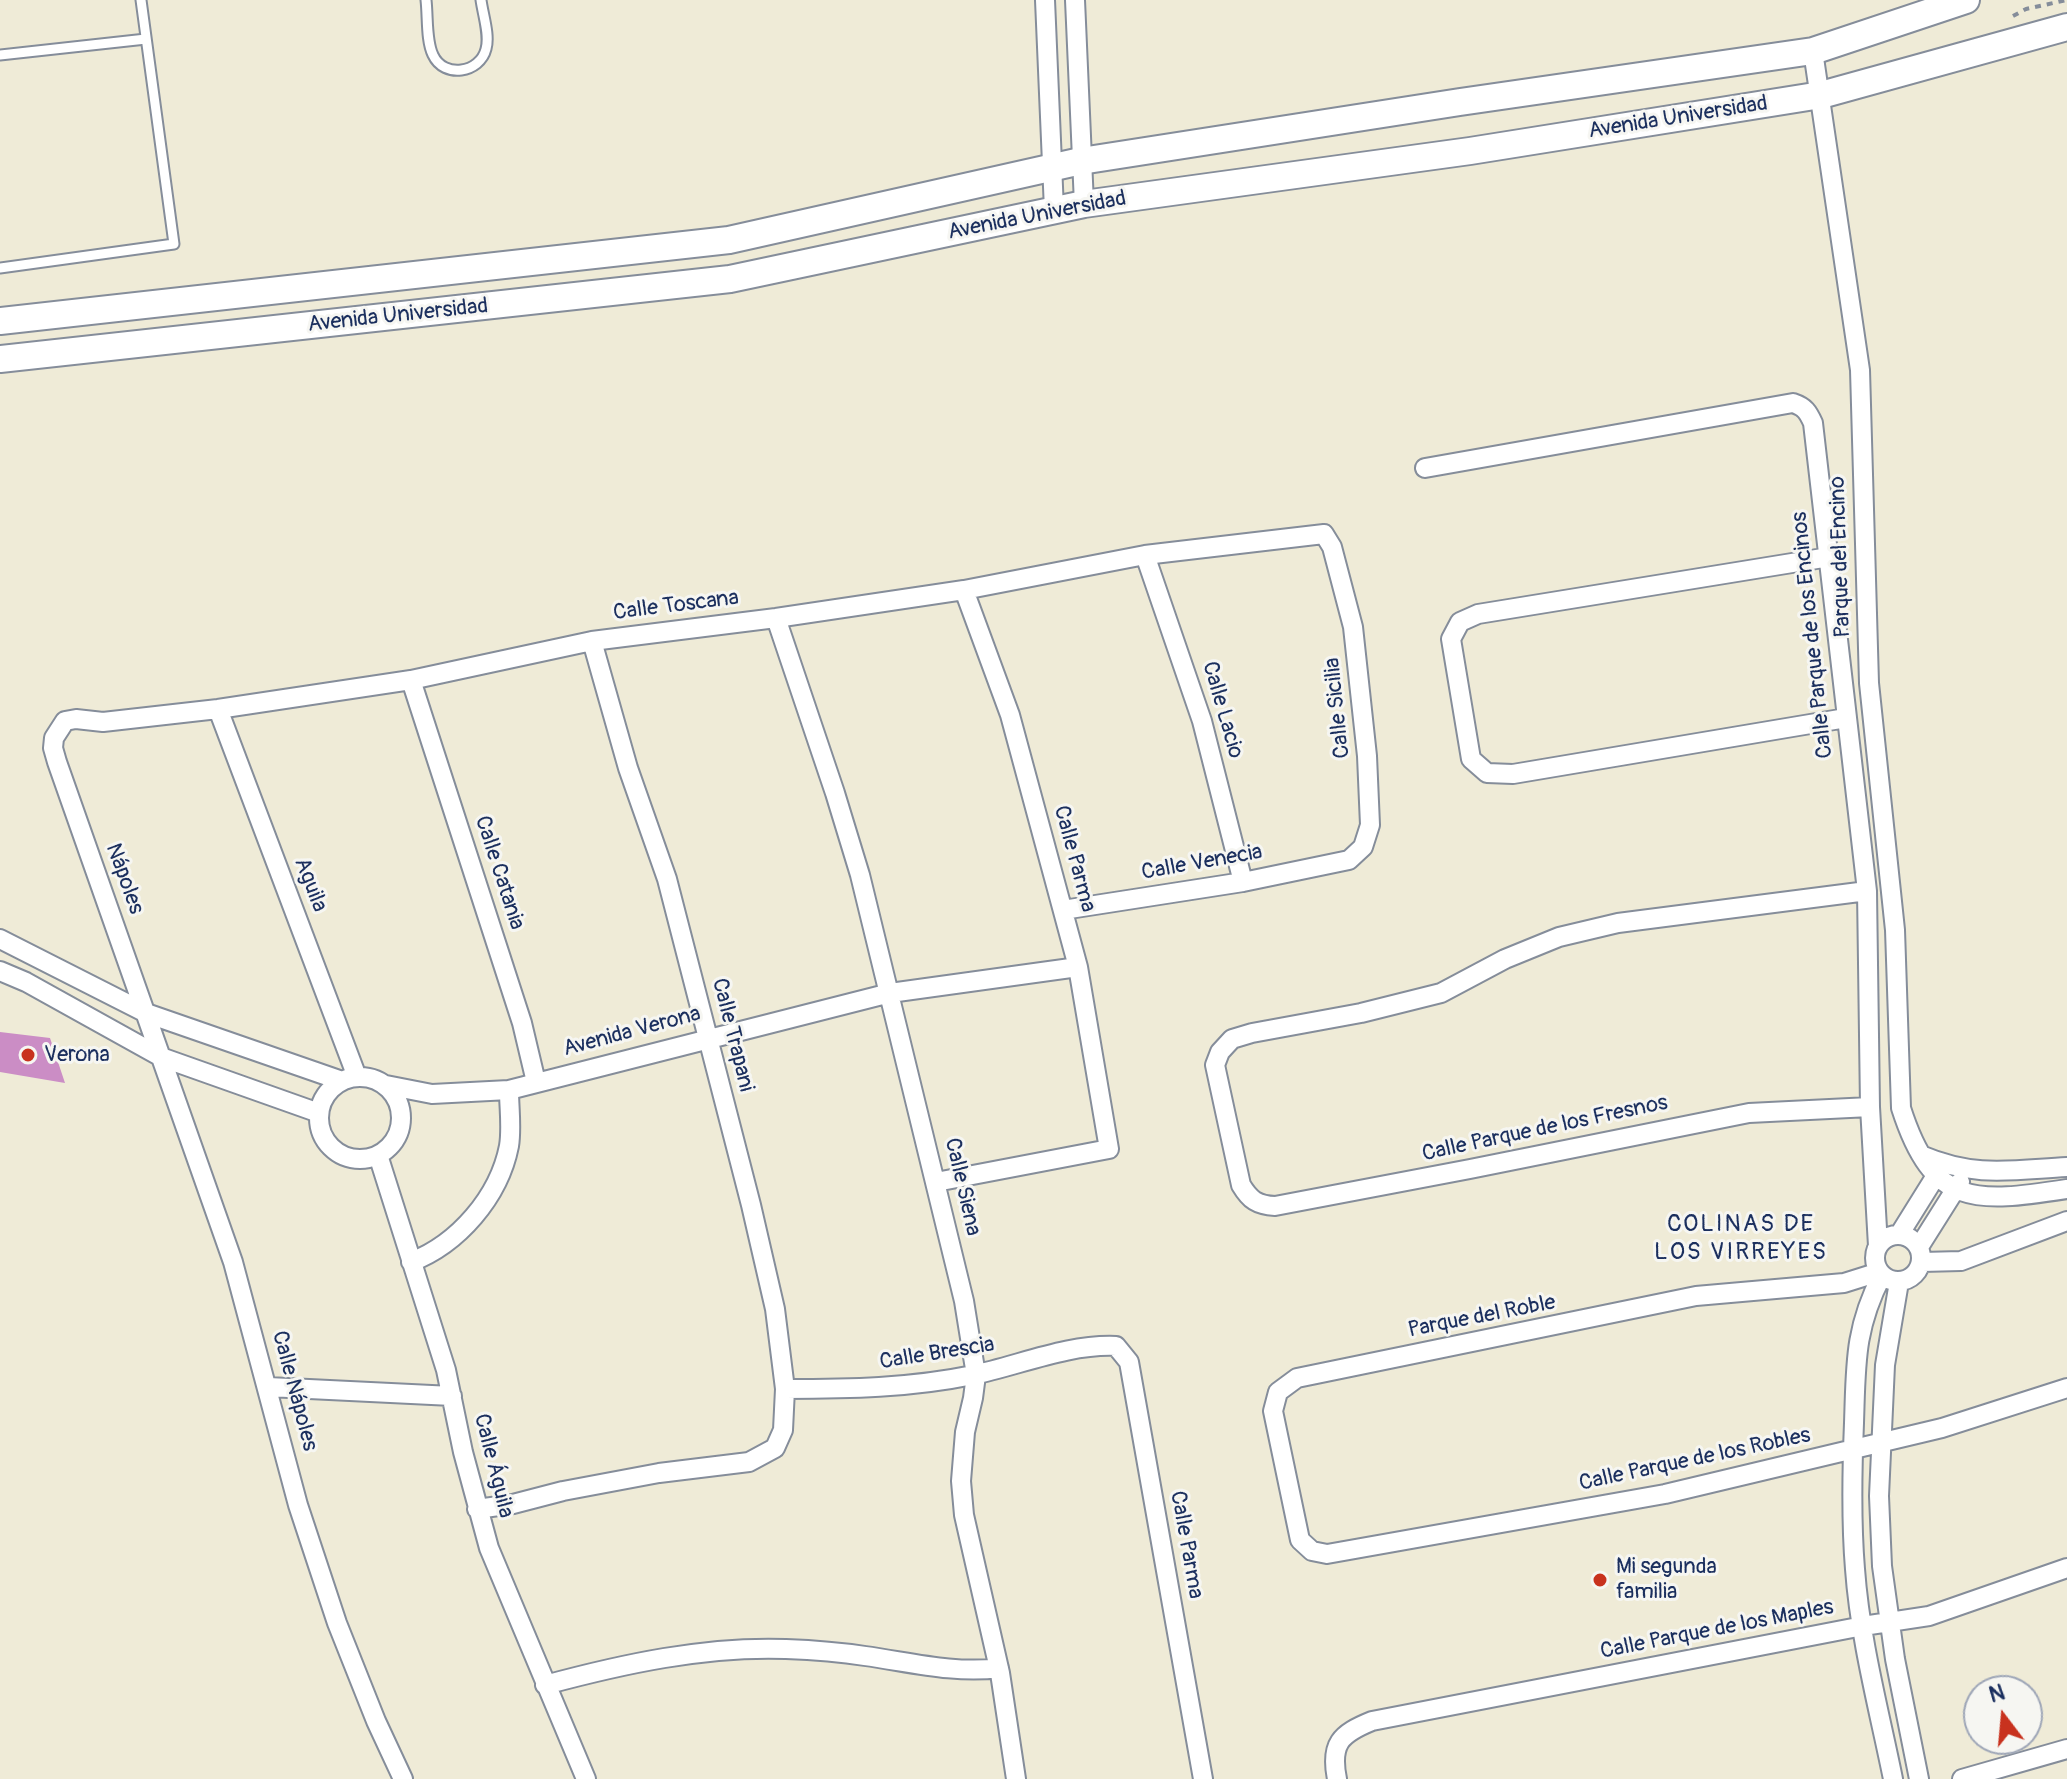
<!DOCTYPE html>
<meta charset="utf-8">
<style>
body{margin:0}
#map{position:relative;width:2067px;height:1779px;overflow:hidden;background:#efebd7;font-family:Pangolin,sans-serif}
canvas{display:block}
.north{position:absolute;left:1963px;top:1675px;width:80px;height:80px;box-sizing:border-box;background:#f6f6f2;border:2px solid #9ea6b7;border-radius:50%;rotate:344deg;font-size:22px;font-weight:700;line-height:32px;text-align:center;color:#1b2f5e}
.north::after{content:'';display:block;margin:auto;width:28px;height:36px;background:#c8321e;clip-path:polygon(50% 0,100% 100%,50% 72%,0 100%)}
</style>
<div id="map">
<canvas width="2067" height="1779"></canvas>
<div class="north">N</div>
</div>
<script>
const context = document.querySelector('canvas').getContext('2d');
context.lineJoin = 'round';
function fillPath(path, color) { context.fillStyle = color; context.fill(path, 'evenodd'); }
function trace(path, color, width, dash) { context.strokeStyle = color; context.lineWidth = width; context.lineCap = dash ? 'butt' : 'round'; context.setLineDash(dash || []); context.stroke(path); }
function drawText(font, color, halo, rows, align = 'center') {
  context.font = font + ' Pangolin,sans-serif'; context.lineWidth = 6; context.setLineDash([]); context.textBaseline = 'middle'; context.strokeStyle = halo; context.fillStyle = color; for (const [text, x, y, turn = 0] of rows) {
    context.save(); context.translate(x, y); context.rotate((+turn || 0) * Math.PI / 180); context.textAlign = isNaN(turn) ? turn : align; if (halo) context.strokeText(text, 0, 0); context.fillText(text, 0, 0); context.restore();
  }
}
const building = new Path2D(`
 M0,1032L50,1038L65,1083L0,1072Z`);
const path = new Path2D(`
 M2013,16L2026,9L2067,0`);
const lane = new Path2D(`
 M426,0C428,17 426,41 433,55C444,79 480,73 486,49C490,35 483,15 481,0
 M0,55L146,39
 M0,268L174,244L141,0`);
const street = new Path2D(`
 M1045,0L1054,210
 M1075,0L1084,204
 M1813,51L1860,370L1869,683L1895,930L1901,1108C1933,1208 1975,1203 2067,1189
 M1425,468L1793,403C1805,407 1808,412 1813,423L1867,891L1870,1107L1878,1246
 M1145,555L1202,721L1243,882
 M1829,557L1478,614L1460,622L1451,639L1471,759L1487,773L1513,774L1846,718
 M776,618L835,793L860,875L964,1301L976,1375L973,1398L965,1432L961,1481L964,1515L1000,1673L1016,1779
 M411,680L522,1023L536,1082
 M218,709L357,1077
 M1867,891L1618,923L1559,937L1505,959L1441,993L1361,1013L1252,1033L1232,1039L1220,1052L1215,1065L1241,1185C1250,1200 1257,1205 1275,1206L1470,1169L1749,1113L1870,1107
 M0,939L146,1013L342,1081
 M0,971L26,982L161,1057L319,1113
 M319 1118a41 41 0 1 1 82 0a41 41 0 1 1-82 0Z
 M386,1085L432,1094L509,1090L890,993L1078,967
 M378,1155L446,1370L463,1452L489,1548L586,1779
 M1921,1155C1975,1178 2011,1170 2067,1167
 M936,1182L1109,1149L1078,967L1010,715L964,590
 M1875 1258a23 23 0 1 1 46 0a23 23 0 1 1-46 0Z
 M1899,1235L1942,1166
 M1919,1247L1960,1182
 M411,1262C458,1244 499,1197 509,1146C512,1128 509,1108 509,1090
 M1922,1262L1961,1261L2067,1221
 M1879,1272L1844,1283L1696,1296L1297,1378L1278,1392L1273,1411L1300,1540L1312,1551L1327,1554L1665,1494L1942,1428L2067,1388
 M1882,1275C1854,1329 1856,1365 1854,1423C1852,1471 1851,1521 1855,1569C1860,1639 1879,1710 1893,1779
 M1899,1282L1885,1365L1879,1496L1882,1566L1895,1659L1919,1779
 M268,1387L452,1396
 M785,1389C849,1389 910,1388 973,1375C1020,1365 1068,1344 1116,1346L1129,1362L1203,1779
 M477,1509L513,1504L563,1491L659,1473L749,1462L775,1448L783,1430L785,1389L775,1309L751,1205L667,879L628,768L592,641
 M545,1685C623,1664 705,1646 786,1649C812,1650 839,1652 865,1656C909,1662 955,1674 999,1668
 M403,1779L376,1721L337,1623L298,1505L233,1262L57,762L53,748L54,738L65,721L76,719L103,722L218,709L411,680L592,641L776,618L964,590L1145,555L1324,534L1332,547L1353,627L1367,756L1370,825L1363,847L1349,860L1243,882L1063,910
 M1337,1779C1330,1744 1340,1734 1372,1721L1863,1626L1929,1616L2067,1568
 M1962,1779L2067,1749`);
const secondary = new Path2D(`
 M0,321L729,240L1081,161L1460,102L1813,51L1966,0
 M0,359L730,279L1084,204L1470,151L1821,95L2067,27`);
const markers = [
 [28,1055,8,"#c8321e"],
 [1600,1580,8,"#c8321e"]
];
const streetNames = [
 ["Avenida Universidad",1678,118,-9],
 ["Avenida Universidad",1037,216,-11],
 ["Avenida Universidad",398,316,-6],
 ["Parque del Encino",1841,557,-92],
 ["Calle Toscana",676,606,-7],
 ["Calle Parque de los Encinos",1813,635,-96],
 ["Calle Sicilia",1338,708,-96],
 ["Calle Lacio",1222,710,74],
 ["Calle Parma",1074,859,75],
 ["Calle Venecia",1202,863,-10],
 ["Calle Catania",499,873,72],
 ["Nápoles",124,879,70],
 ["Aguila",310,885,69],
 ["Avenida Verona",632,1032,-15],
 ["Calle Trapani",732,1035,76],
 ["Calle Parque de los Fresnos",1545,1129,-12],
 ["Calle Siena",962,1187,77],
 ["Parque del Roble",1482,1317,-11],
 ["Calle Brescia",937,1354,-9],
 ["Calle Nápoles",294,1391,75],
 ["Calle Parque de los Robles",1695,1460,-12],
 ["Calle Águila",493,1466,76],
 ["Calle Parma",1186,1545,80],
 ["Calle Parque de los Maples",1717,1630,-11]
];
const poiNames = [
 ["Verona",44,1055],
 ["Mi segunda",1616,1567],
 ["familia",1616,1592]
];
const neighbourhoodNames = [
 ["COLINAS DE",1741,1225],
 ["LOS VIRREYES",1741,1253]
];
fillPath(building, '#cb8dc5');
trace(lane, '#858d9a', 13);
trace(street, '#858d9a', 22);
trace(secondary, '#858d9a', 30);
trace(path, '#858d9a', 4, [6, 6]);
trace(lane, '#fff', 9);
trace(street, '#fff', 18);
trace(secondary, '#fff', 26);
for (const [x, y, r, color] of markers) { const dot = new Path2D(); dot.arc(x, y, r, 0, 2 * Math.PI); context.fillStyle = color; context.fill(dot); trace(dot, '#f6f6f2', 3); }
drawText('22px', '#1b2f5e', '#f6f6f2', streetNames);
drawText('22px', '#1b2f5e', '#f6f6f2', poiNames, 'left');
context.letterSpacing = '2px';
drawText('24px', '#1b2f5e', '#f6f6f2', neighbourhoodNames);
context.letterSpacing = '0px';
</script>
